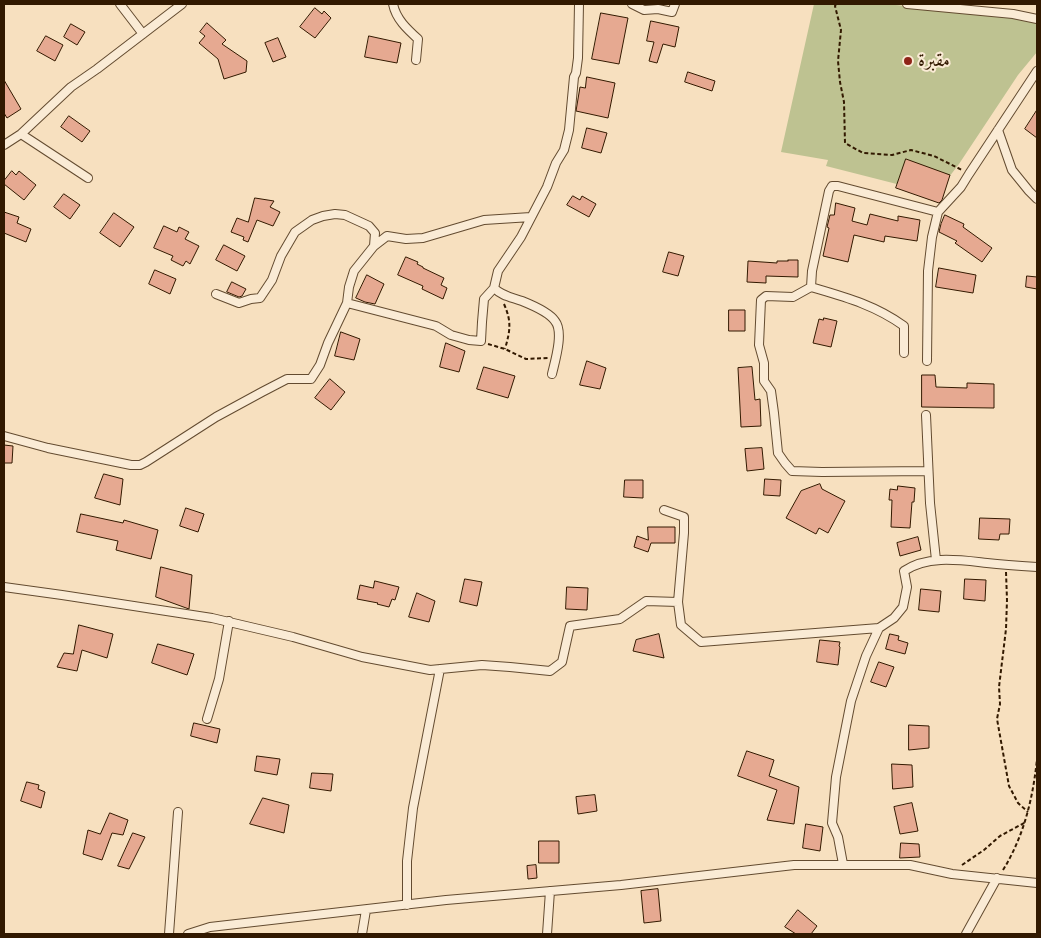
<!DOCTYPE html>
<meta charset="utf-8">
<style>
body{margin:0}
#map{position:relative;width:1041px;height:938px;overflow:hidden;background:#f7e0bf;font-family:"EB Garamond",serif}
canvas{display:block}
.frame{position:absolute;inset:0;border:5px solid #321900;pointer-events:none}
</style>
<div id="map">
<canvas width="1041" height="938"></canvas>
<div class="frame"></div>
</div>
<script>
const context = document.querySelector('canvas').getContext('2d');
context.lineJoin = 'round';
function fillPath(path, color) { context.fillStyle = color; context.fill(path, 'evenodd'); }
function trace(path, color, width, dash) { context.strokeStyle = color; context.lineWidth = width; context.lineCap = dash ? 'butt' : 'round'; context.setLineDash(dash || []); context.stroke(path); }
function drawText(font, color, halo, rows, align = 'center') {
  context.font = font + ' "EB Garamond",Amiri,serif'; context.lineWidth = 4; context.setLineDash([]); context.textBaseline = 'middle'; context.strokeStyle = halo; context.fillStyle = color; for (const [text, x, y, turn = 0] of rows) {
    context.save(); context.translate(x, y); context.rotate((+turn || 0) * Math.PI / 180); context.textAlign = isNaN(turn) ? turn : align; if (halo) context.strokeText(text, 0, 0); context.fillText(text, 0, 0); context.restore();
  }
}
const green = new Path2D(`
 M814,4H886L1015,17L1037,22V52L1018,75L959,164L936,194L826,166L828,160L781,152Z`);
const building = new Path2D(`
 M315,8L322,14L324,11L331,18L315,38L300,27Z
 M601,13L628,18L619,64L592,59Z
 M651,21L679,27L675,47L663,44L657,63L649,61L654,42L647,41Z
 M207,23L226,40L222,44L247,61L246,72L224,79L218,59L199,43L205,36L200,32Z
 M71,24L85,32L77,45L64,37Z
 M46,36L63,45L55,61L37,51Z
 M369,36L401,43L397,63L365,57Z
 M278,38L286,57L273,62L265,43Z
 M688,72L715,81L712,91L685,82Z
 M587,77L615,83L608,118L576,111L580,87L585,88Z
 M4,80L21,109L7,118L4,113Z
 M1037,110V138L1025,129Z
 M69,116L90,131L82,142L61,127Z
 M587,128L607,133L601,153L582,148Z
 M906,159L950,175L942,200L939,203L896,188Z
 M12,171L16,175L19,171L36,185L24,200L4,184V181Z
 M64,194L80,205L70,219L54,207Z
 M573,196L580,200L582,196L596,204L589,217L567,205Z
 M255,198L274,201L270,207L280,212L273,226L257,220L248,242L243,240L244,237L231,232L237,218L248,222Z
 M836,203L855,208L852,221L867,225L870,214L898,221V216L920,220L917,241L885,236L884,242L854,235L848,262L823,256L829,228L827,227L830,215H834Z
 M4,212L19,217L17,223L31,229L26,242L4,233Z
 M114,213L134,227L120,247L100,233Z
 M945,215L964,224L963,227L992,248L982,262L955,243L957,241L939,232L941,224Z
 M164,226L177,232L179,227L189,232L185,239L199,246L190,264L186,261L183,266L171,260L173,256L154,248Z
 M224,245L245,256L237,271L216,260Z
 M669,252L684,256L678,276L663,272Z
 M406,257L418,262L417,264L423,267V268L444,278L441,285L447,288L443,299L422,289L423,286L398,275Z
 M788,260H798V277L766,276V283L747,282L748,261L777,263V261H788Z
 M939,268L976,275L973,293L936,287Z
 M155,270L176,279L170,294L149,284Z
 M367,275L384,284L375,304L365,302L356,298Z
 M1027,276L1037,277V289L1026,287Z
 M232,282L246,289L242,296L239,297L227,292Z
 M729,310H745V331H729Z
 M824,318L837,321L831,347L813,343L819,319L823,320Z
 M341,332L360,339L354,360L335,356Z
 M446,343L465,351L459,372L440,367Z
 M587,361L606,368L600,389L580,385Z
 M484,367L515,376L508,398L477,389Z
 M752,367L755,400L760,399L761,426L741,427L738,368Z
 M922,375H935L936,387L967,388V383L994,384V408L922,407Z
 M330,379L345,392L331,410L315,398Z
 M4,445L13,446L12,463H4Z
 M762,448L764,469L747,471L745,449Z
 M104,474L123,479L120,505L95,498Z
 M765,479L781,480L780,496L764,495Z
 M625,480H643V498L624,497Z
 M820,484L822,489L845,501L828,533L819,528L816,534L786,518L801,491Z
 M898,486L915,488L914,502H912L910,528L891,527L892,500H889L890,489L897,490Z
 M186,508L204,514L198,532L180,526Z
 M81,514L123,523L124,520L158,530L151,559L116,550L118,541L77,532Z
 M980,518L1010,519L1009,534H1000L999,540L979,539Z
 M648,527H675V543H651L648,552L634,547L637,536L648,540Z
 M918,537L921,550L900,556L897,543Z
 M161,567L192,575L189,609L156,597Z
 M465,579L482,582L477,606L460,602Z
 M965,579L986,580L985,601L964,599Z
 M375,581L399,587L395,600L392,599L389,607L377,604L378,603L357,599L360,585L373,588Z
 M567,587L588,588L587,610L566,609Z
 M921,589L941,591L939,612L919,610Z
 M417,593L435,601L429,622L409,617Z
 M79,625L113,634L107,658L82,650L77,671L57,667L64,653L73,654Z
 M659,634L664,658L633,651L636,640Z
 M890,634L899,636L898,640L908,643L905,654L886,649Z
 M820,640L840,642L839,646L840,647L838,665L817,662Z
 M158,644L194,654L187,675L152,663Z
 M879,662L894,667L886,687L871,682Z
 M194,723L220,729L217,743L191,736Z
 M909,725L929,726V748L909,750Z
 M747,751L774,760L769,776L799,787L794,824L767,820L777,790L738,776Z
 M257,756L280,759L277,775L255,771Z
 M892,764L912,765L913,787L893,789Z
 M312,773L333,774L331,791L310,788Z
 M27,782L39,785L38,789L45,792L41,808L21,801Z
 M595,795L597,811L578,814L576,797Z
 M263,798L289,805L284,833L250,824Z
 M912,803L918,831L900,834L894,807Z
 M110,813L128,820L123,835L112,833L102,860L83,854L88,830L100,834Z
 M806,824L823,827L820,851L803,848Z
 M133,833L145,837L129,869L118,866Z
 M539,841H559V863H539Z
 M901,843L919,844L920,857L900,858Z
 M536,865L537,878L528,879L527,866Z
 M658,889L661,921L644,923L641,891Z
 M798,910L817,926L811,934H796L785,927Z`);
const path = new Path2D(`
 M836,4L835,6L841,30L838,61L840,82L844,102L845,143L863,153L892,155L911,150L934,156L962,170
 M504,304C512,322 510,331 505,349
 M488,344L505,349L526,359L548,358
 M1006,572L1007,600L1006,629L999,687L1000,704L997,719L1009,786L1018,803L1028,812
 M962,865L984,850L1000,836L1026,822
 M1003,870C1024,836 1033,798 1037,759`);
const minor = new Path2D(`
 M120,4L143,34
 M393,4C396,19 407,29 418,39L416,60
 M632,4L644,10L658,9L672,12L675,4
 M907,4L1013,14L1037,19
 M998,130L1012,170L1029,191L1037,199
 M21,134L88,178
 M4,145L21,134L71,87L97,69L182,4
 M811,287C845,297 875,305 904,326V353
 M216,294L239,303L251,299L260,298L272,280L281,256L295,232L312,220L323,216L335,214L345,215L369,226L375,233L374,246
 M347,303L436,326L451,335L469,340L481,341L482,322L484,299L494,288
 M927,361L928,271L932,237L938,212L961,187L969,174L1037,71
 M552,374C555,361 564,332 555,321C549,312 532,305 522,301C511,297 502,296 494,288L498,271L521,237L547,187L556,163L564,150L569,130L574,77L576,73L578,58L579,4
 M926,415L930,503L936,560
 M4,436L48,448L131,465H140L146,462L216,417L262,392L287,379H311L320,365L328,343L347,303L349,287L354,271L374,246L387,236L406,239L423,238L484,220L531,217
 M928,471L822,472L792,471L785,463L778,453L774,413L771,391L764,381V363L759,345L761,300L766,296L793,297L811,287L812,271L829,191L832,186H838L938,212
 M664,510L684,517V533L678,602
 M4,587L62,595L212,618L293,637L362,657L430,670L482,665L510,667L550,671L562,662L570,626L620,619L646,601L678,602L681,625L701,642L879,628L894,618L903,607L907,587L904,571C928,555 959,560 987,563C1004,565 1020,566 1037,567
 M207,719L219,679L229,621
 M843,864L838,837L832,823L836,777L851,701L866,656L879,628
 M407,905V861L413,808L440,669
 M169,934L178,812
 M188,934L210,927L446,900L621,885L794,865H910L952,874L1037,883
 M362,934L366,910
 M547,934L550,891
 M966,934L997,878`);
const markers = [
 [908,61,5,"#8f2418"]
];
const poiNames = [
 ["مقبرة",918,61]
];
fillPath(green, '#bec291');
fillPath(building, '#e6a991');
trace(building, '#321900', 1);
trace(minor, '#634b30', 10);
trace(path, '#321900', 2, [4, 2.5]);
trace(minor, '#faebd5', 8);
for (const [x, y, r, color] of markers) { const dot = new Path2D(); dot.arc(x, y, r, 0, 2 * Math.PI); context.fillStyle = color; context.fill(dot); trace(dot, '#faebd5', 2); }
drawText('19px', '#321900', '#faebd5', poiNames, 'left');
</script>
